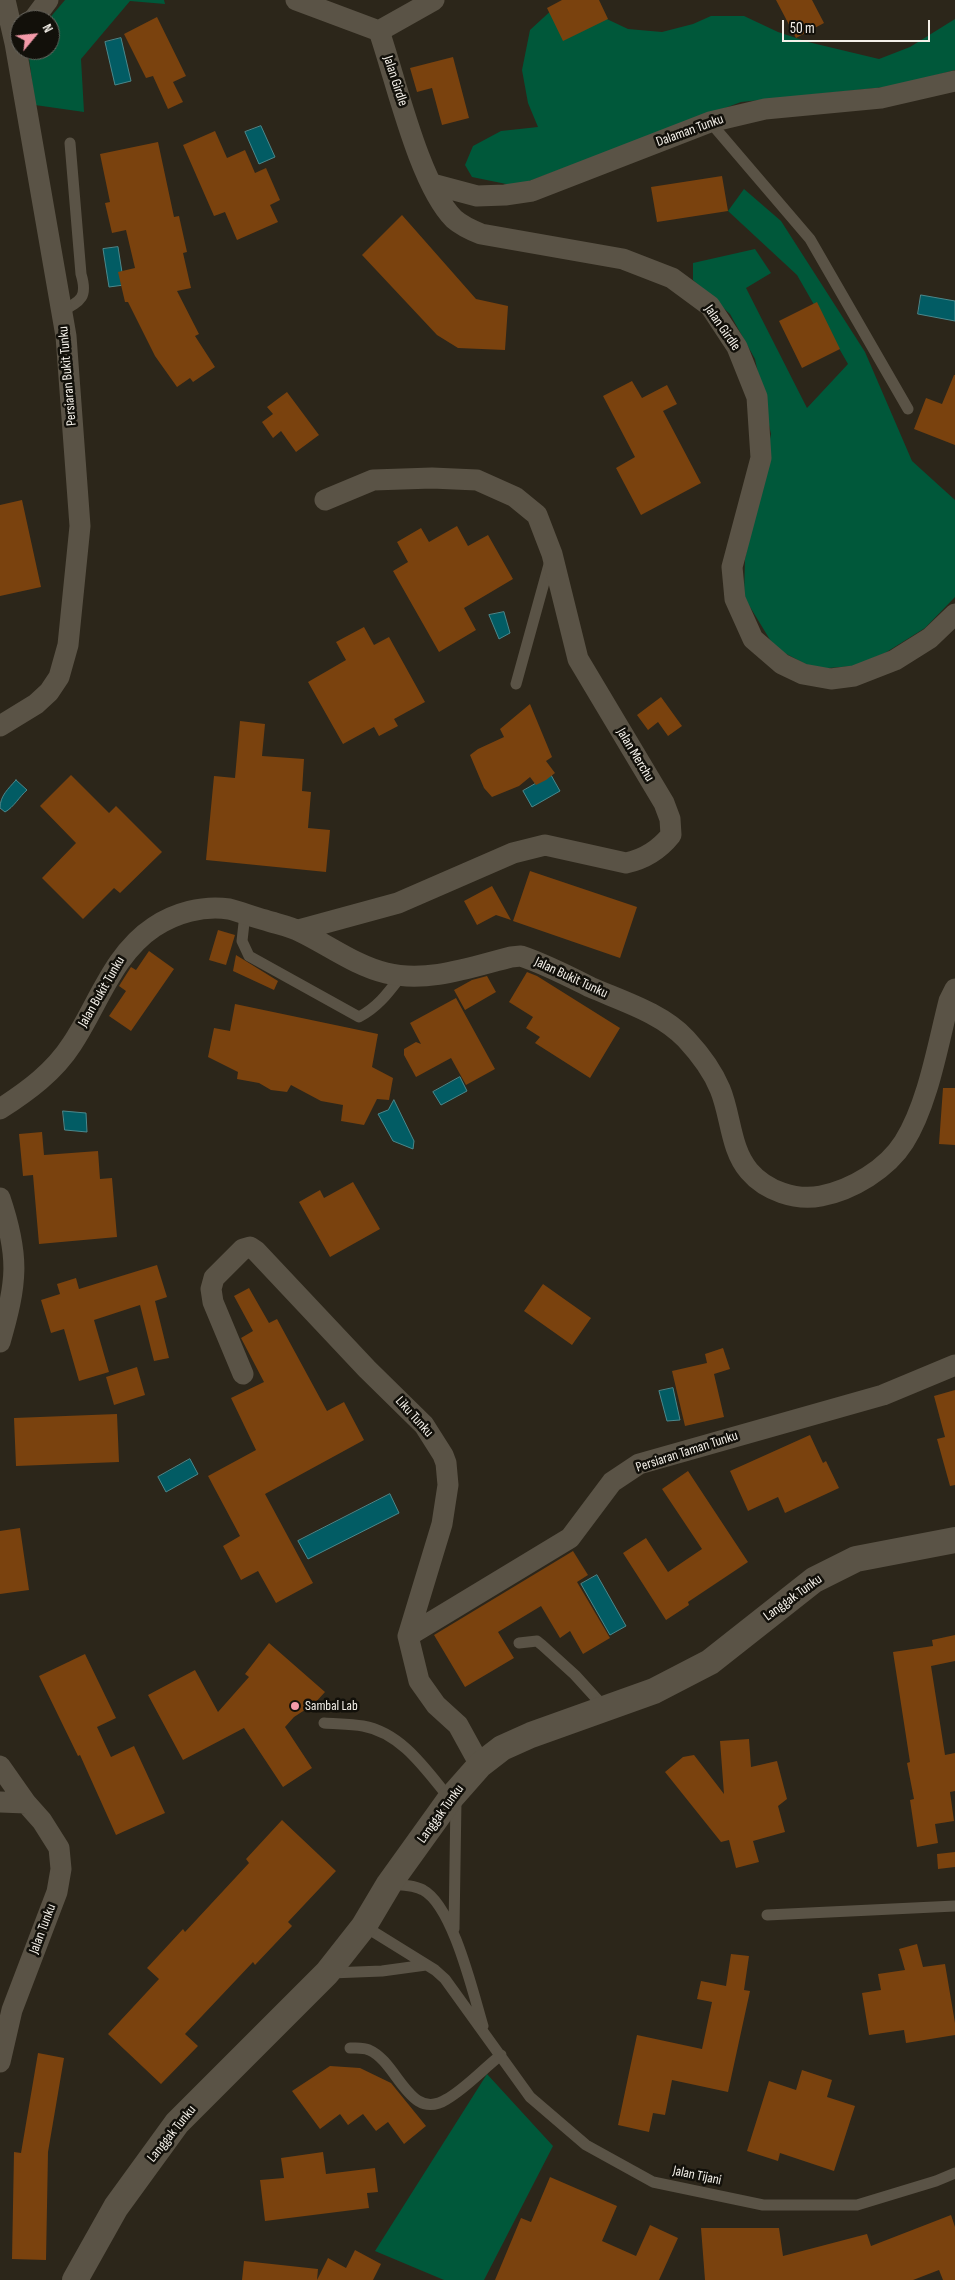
<!DOCTYPE html>
<style>
body{margin:0}
#map{position:relative;width:955px;height:2280px;overflow:hidden;background:#2c261a;font-family:"Sofia Sans Condensed",sans-serif}
canvas{display:block}
.north{position:absolute;left:10px;top:10px;width:50px;height:50px;box-sizing:border-box;background:#12100a;border:1px solid #6c6a63;border-radius:50%;rotate:62deg;font-size:14px;font-weight:700;line-height:20px;text-align:center;color:#f4f0e9}
.north::after{content:'';display:block;margin:auto;width:18px;height:22px;background:#f39aa9;clip-path:polygon(50% 0,100% 100%,50% 72%,0 100%)}
.scale{position:absolute;left:782px;top:20px;width:148px;height:22px;box-sizing:border-box;border:2px solid #f4f0e9;border-top:0;padding-left:6px;font-size:15px;line-height:18px;white-space:nowrap;color:#f4f0e9;-webkit-text-stroke:4px #12100a;paint-order:stroke}
</style>
<div id="map">
<canvas width="955" height="2280"></canvas>
<div class="north">N</div>
<div class="scale">50 m</div>
</div>
<script>
const context = document.querySelector('canvas').getContext('2d');
context.lineJoin = 'round';
function fillPath(path, color) { context.fillStyle = color; context.fill(path, 'evenodd'); }
function trace(path, color, width, dash) { context.strokeStyle = color; context.lineWidth = width; context.lineCap = dash ? 'butt' : 'round'; context.setLineDash(dash || []); context.stroke(path); }
function drawText(font, color, halo, rows, align = 'center') {
  context.font = font + ' "Sofia Sans Condensed",sans-serif'; context.lineWidth = 5; context.setLineDash([]); context.textBaseline = 'middle'; context.strokeStyle = halo; context.fillStyle = color; for (const [text, x, y, turn = 0] of rows) {
    context.save(); context.translate(x, y); context.rotate((+turn || 0) * Math.PI / 180); context.textAlign = isNaN(turn) ? turn : align; if (halo) context.strokeText(text, 0, 0); context.fillText(text, 0, 0); context.restore();
  }
}
const green = new Path2D(`
 M65,0H164L165,4L130,1L81,59L84,112L35,105L28,50H50V20H48Z
 M555,7L594,13L628,29L662,32L693,24L711,16H744L778,32L808,42L879,59L910,47L955,19V70L895,86L741,102L516,186L472,177L465,165L473,146L501,131L538,127L528,103L522,70L530,30Z
 M744,189L781,221L865,352L912,461L955,500V597L925,628L885,653L854,666L815,669L775,648L744,597L745,559L771,434L755,359L730,314L693,280V263L755,249L771,273L746,288L807,408L848,364L797,275L728,211Z
 M487,2074L553,2146L484,2280H444L375,2251Z`);
const water = new Path2D(`
 M121,38L131,81L115,85L105,42Z
 M261,126L275,157L259,164L245,132Z
 M118,247L124,285L109,287L103,249Z
 M921,295L955,301V321L918,314Z
 M504,612L510,633L499,639L489,615Z
 M551,775L560,791L532,807L523,791Z
 M16,780L27,790C19,797 14,807 5,812L0,808C0,796 8,789 16,780Z
 M460,1077L467,1091L441,1105L433,1092Z
 M394,1100L414,1141L413,1149L393,1141L378,1114L388,1110Z
 M63,1111L86,1113L87,1132L65,1130Z
 M673,1388L680,1420L667,1421L659,1391Z
 M190,1459L198,1474L166,1492L158,1477Z
 M390,1494L399,1513L308,1559L298,1541Z
 M597,1575L626,1626L610,1635L581,1584Z`);
const building = new Path2D(`
 M562,0H599L608,19L563,41L547,8Z
 M776,0H812L824,23L796,38Z
 M157,17L186,76L173,82L183,102L168,109L153,76L146,78L124,34Z
 M453,57L469,118L442,125L432,88L417,92L410,68Z
 M215,131L227,158L245,150L255,173L266,168L280,200L270,205L278,222L237,240L225,212L214,216L183,145Z
 M158,142L174,217L179,216L187,252L183,253L191,288L177,291L199,334L195,336L215,367L193,382L190,378L177,387L155,356L128,302H125L118,272L135,268L126,230L112,233L105,203L110,202L100,154Z
 M722,176L728,211L657,222L651,187Z
 M402,215L476,299L508,306L505,350L458,348L437,335L362,255Z
 M817,302L840,349L802,368L779,321Z
 M954,375H955V445L914,429L926,398L942,404Z
 M632,381L642,398L667,385L677,404L663,411L701,483L641,515L616,468L635,457L603,396Z
 M287,392L319,435L296,452L281,431L273,438L262,422L273,414L267,407Z
 M22,500L41,587L0,596V505Z
 M457,526L468,546L488,535L513,579L464,608L476,630L439,652L393,571L408,562L397,542L421,528L429,542Z
 M364,627L374,645L389,637L425,702L394,719L398,726L379,736L374,727L343,744L308,682L346,660L336,642Z
 M661,697L682,726L668,736L658,722L648,730L637,715Z
 M530,704L552,757L546,761L555,773L546,780L536,785L530,777L519,786L492,797L484,788L470,755L478,749L504,737L500,729Z
 M240,721L265,724L262,756L304,759L302,791L311,792L308,828L330,830L326,872L206,860L214,776L235,778Z
 M71,775L109,813L116,806L162,852L120,893L114,888L83,919L42,878L76,843L40,806Z
 M530,871L637,907L620,958L513,921Z
 M492,886L511,920L496,915L477,925L464,901Z
 M218,930L235,935L226,965L209,960Z
 M149,951L174,969L131,1031L109,1016L126,991L119,986L131,967L136,970Z
 M236,955L278,981L274,990L233,971Z
 M527,972L537,976L620,1028L590,1078L535,1043L540,1037L526,1028L533,1017L509,1002Z
 M487,976L496,992L465,1010L454,990L472,980Z
 M456,998L495,1069L466,1085L451,1058L416,1077L404,1055V1049L416,1042L421,1044L410,1023Z
 M235,1004L378,1034L372,1067L393,1078L389,1100L377,1099L364,1125L341,1121L343,1105L321,1101L291,1085L287,1092L271,1090L259,1083L237,1079L238,1072L208,1057L214,1028L230,1031Z
 M943,1088H955V1145L939,1144Z
 M42,1132L44,1155L98,1151L100,1179L112,1178L117,1237L39,1244L33,1175L23,1176L19,1134Z
 M353,1182L380,1229L330,1257L299,1202L320,1190L324,1198Z
 M157,1265L167,1297L155,1301L169,1358L154,1361L140,1305L94,1320L109,1372L79,1381L64,1329L51,1333L41,1300L60,1294L57,1284L76,1278L79,1289Z
 M543,1284L591,1318L572,1345L524,1311Z
 M249,1288L269,1323L277,1319L327,1411L344,1402L364,1440L265,1494L313,1583L276,1603L258,1571L241,1580L223,1546L240,1536L208,1476L256,1450L231,1398L264,1382L241,1338L253,1331L234,1296Z
 M723,1348L730,1369L714,1374L724,1417L685,1426L672,1371L707,1363L705,1354Z
 M137,1367L145,1395L114,1405L106,1377Z
 M955,1390V1485L950,1486L937,1439L945,1437L934,1396Z
 M117,1414L119,1462L16,1466L14,1418Z
 M810,1435L823,1463L826,1461L839,1488L785,1513L778,1497L748,1511L730,1471Z
 M688,1471L748,1562L688,1602L689,1605L666,1620L623,1553L646,1538L668,1572L702,1549L662,1489Z
 M20,1528L29,1590L0,1594V1531Z
 M573,1551L588,1575L577,1582L610,1638L583,1654L570,1631L560,1638L541,1606L498,1632L514,1658L465,1687L434,1635Z
 M955,1635V1661L931,1666L945,1755L955,1753V1791L950,1792L954,1821L935,1824L938,1843L917,1847L910,1800L914,1799L907,1763L910,1762L893,1652L933,1646L932,1640Z
 M269,1643L325,1692L314,1704L294,1717L285,1727L312,1768L283,1787L244,1728L183,1760L148,1695L195,1670L218,1712L249,1677L245,1674Z
 M85,1654L116,1718L97,1727L111,1757L134,1746L165,1813L116,1835L80,1755L78,1756L39,1676Z
 M749,1739L751,1767L777,1761L787,1799L778,1806L785,1832L753,1841L759,1862L736,1868L729,1840L721,1842L665,1772L683,1757L694,1755L724,1794L720,1741Z
 M282,1820L336,1871L288,1922L292,1926L255,1965L253,1962L185,2034L198,2046L161,2084L108,2034L159,1979L147,1968L183,1929L185,1932L249,1863L246,1859Z
 M955,1852V1867L938,1869L937,1854Z
 M917,1944L923,1967L945,1964L955,2023V2035L906,2043L904,2030L869,2035L862,1993L881,1990L878,1974L905,1970L899,1949Z
 M731,1954L749,1956L744,1990L750,1991L728,2092L672,2080L665,2115L653,2113L649,2132L618,2125L637,2035L702,2049L712,2002L697,1999L701,1981L726,1986Z
 M38,2053L64,2058L48,2152L46,2260L12,2259L14,2152L21,2153Z
 M330,2066L360,2068L391,2083L426,2126L404,2144L388,2122L376,2131L363,2114L348,2125L340,2114L320,2129L292,2091Z
 M802,2070L832,2080L827,2097L855,2106L834,2171L780,2153L778,2161L747,2151L769,2081L796,2090Z
 M323,2152L326,2174L375,2168L378,2192L367,2193L369,2208L265,2221L260,2180L284,2178L281,2158Z
 M550,2177L617,2206L602,2241L636,2256L650,2225L678,2238L659,2280H495L521,2218L531,2222Z
 M951,2215L955,2227V2280H943L939,2270L913,2280H705L701,2228H779L783,2256L867,2234L871,2246Z
 M355,2250L381,2264L373,2280H242L244,2261L318,2269L317,2280L328,2258L346,2268Z`);
const service = new Path2D(`
 M710,122L810,239L908,409
 M62,311C81,301 88,297 81,274L70,143
 M516,684L550,561
 M245,914L242,941L249,956L359,1017C378,1007 388,993 401,976
 M519,1643L537,1641L542,1645L575,1675L605,1708
 M324,1723C337,1724 351,1724 363,1726C402,1733 426,1770 450,1799
 M389,1884C399,1885 415,1885 423,1890C453,1906 473,1993 483,2026
 M767,1915L955,1906
 M364,1926L435,1970L445,1979L530,2097L586,2145L653,2182L763,2205H857L936,2181L955,2173
 M454,1929L456,1800
 M331,1973L382,1971L426,1965
 M350,2048C355,2048 363,2047 369,2050C398,2062 409,2123 447,2099C466,2088 483,2069 501,2055`);
const minor = new Path2D(`
 M296,0L379,31C396,80 419,184 454,219C462,226 471,230 481,234L623,259L672,278L710,306L737,347L757,397L761,458L732,567L735,599L753,639L782,664L803,674L831,679L854,676L895,660L930,638L955,614
 M33,20L48,0
 M379,31L434,0
 M432,184L477,196L505,195L532,191L710,122L765,109L881,98L955,81
 M0,726L36,704L49,692L59,677L68,645L80,526L66,336L15,43L5,0
 M299,930L398,903L513,853L545,845L626,863C645,859 659,850 671,835L670,819L664,803L578,659L552,554L537,515L515,497L477,480L432,478L373,480L325,500
 M0,1109C28,1091 54,1072 72,1044C98,1005 113,954 154,927C175,913 203,905 229,909C241,912 253,917 265,920C277,924 290,926 301,932C328,945 356,966 386,973C428,983 471,967 511,957L521,956C545,964 568,976 590,987C622,1001 662,1013 686,1039C699,1053 713,1072 720,1089C731,1115 730,1149 749,1171C766,1191 796,1201 821,1196C852,1190 887,1169 904,1142C928,1104 938,1044 949,1001L955,989
 M0,1198C20,1257 17,1283 0,1342
 M243,1374L213,1302L211,1289L214,1278L243,1249L250,1247L256,1251L367,1369L424,1425L443,1455L446,1463L448,1485L442,1524L408,1636L419,1681L436,1705L458,1725L480,1765
 M408,1636L570,1538L612,1482L639,1464L883,1395L955,1365
 M0,1766L26,1803L42,1821L59,1848L61,1869L57,1892L12,2010L0,2062
 M0,1802L26,1803`);
const tertiary = new Path2D(`
 M75,2280L116,2207L177,2123L327,1973L364,1926L389,1884L450,1799L480,1765L502,1748L531,1735L654,1691L710,1662L814,1580L856,1559L955,1540`);
const markers = [
 [295,1706,5,"#f39aa9"]
];
const streetNames = [
 ["Jalan Girdle",395,81,72],
 ["Dalaman Tunku",690,131,-20],
 ["Jalan Girdle",722,328,55],
 ["Persiaran Bukit Tunku",68,376,-95],
 ["Jalan Merchu",635,755,59],
 ["Jalan Bukit Tunku",571,978,25],
 ["Jalan Bukit Tunku",102,992,-60],
 ["Liku Tunku",414,1417,48],
 ["Persiaran Taman Tunku",687,1452,-18],
 ["Langgak Tunku",793,1598,-36],
 ["Langgak Tunku",441,1814,-54],
 ["Jalan Tunku",43,1929,-69],
 ["Langgak Tunku",172,2134,-51],
 ["Jalan Tijani",697,2176,12]
];
const poiNames = [
 ["Sambal Lab",305,1706]
];
fillPath(green, '#00583a');
fillPath(water, '#025c64');
trace(water, '#4b888c', 1);
fillPath(building, '#7a420e');
trace(service, '#5a5346', 11);
trace(minor, '#5a5346', 21);
trace(tertiary, '#5a5346', 26);
for (const [x, y, r, color] of markers) { const dot = new Path2D(); dot.arc(x, y, r, 0, 2 * Math.PI); context.fillStyle = color; context.fill(dot); trace(dot, '#12100a', 2); }
drawText('14px', '#f4f0e9', '#12100a', streetNames);
drawText('14px', '#f4f0e9', '#12100a', poiNames, 'left');
</script>
